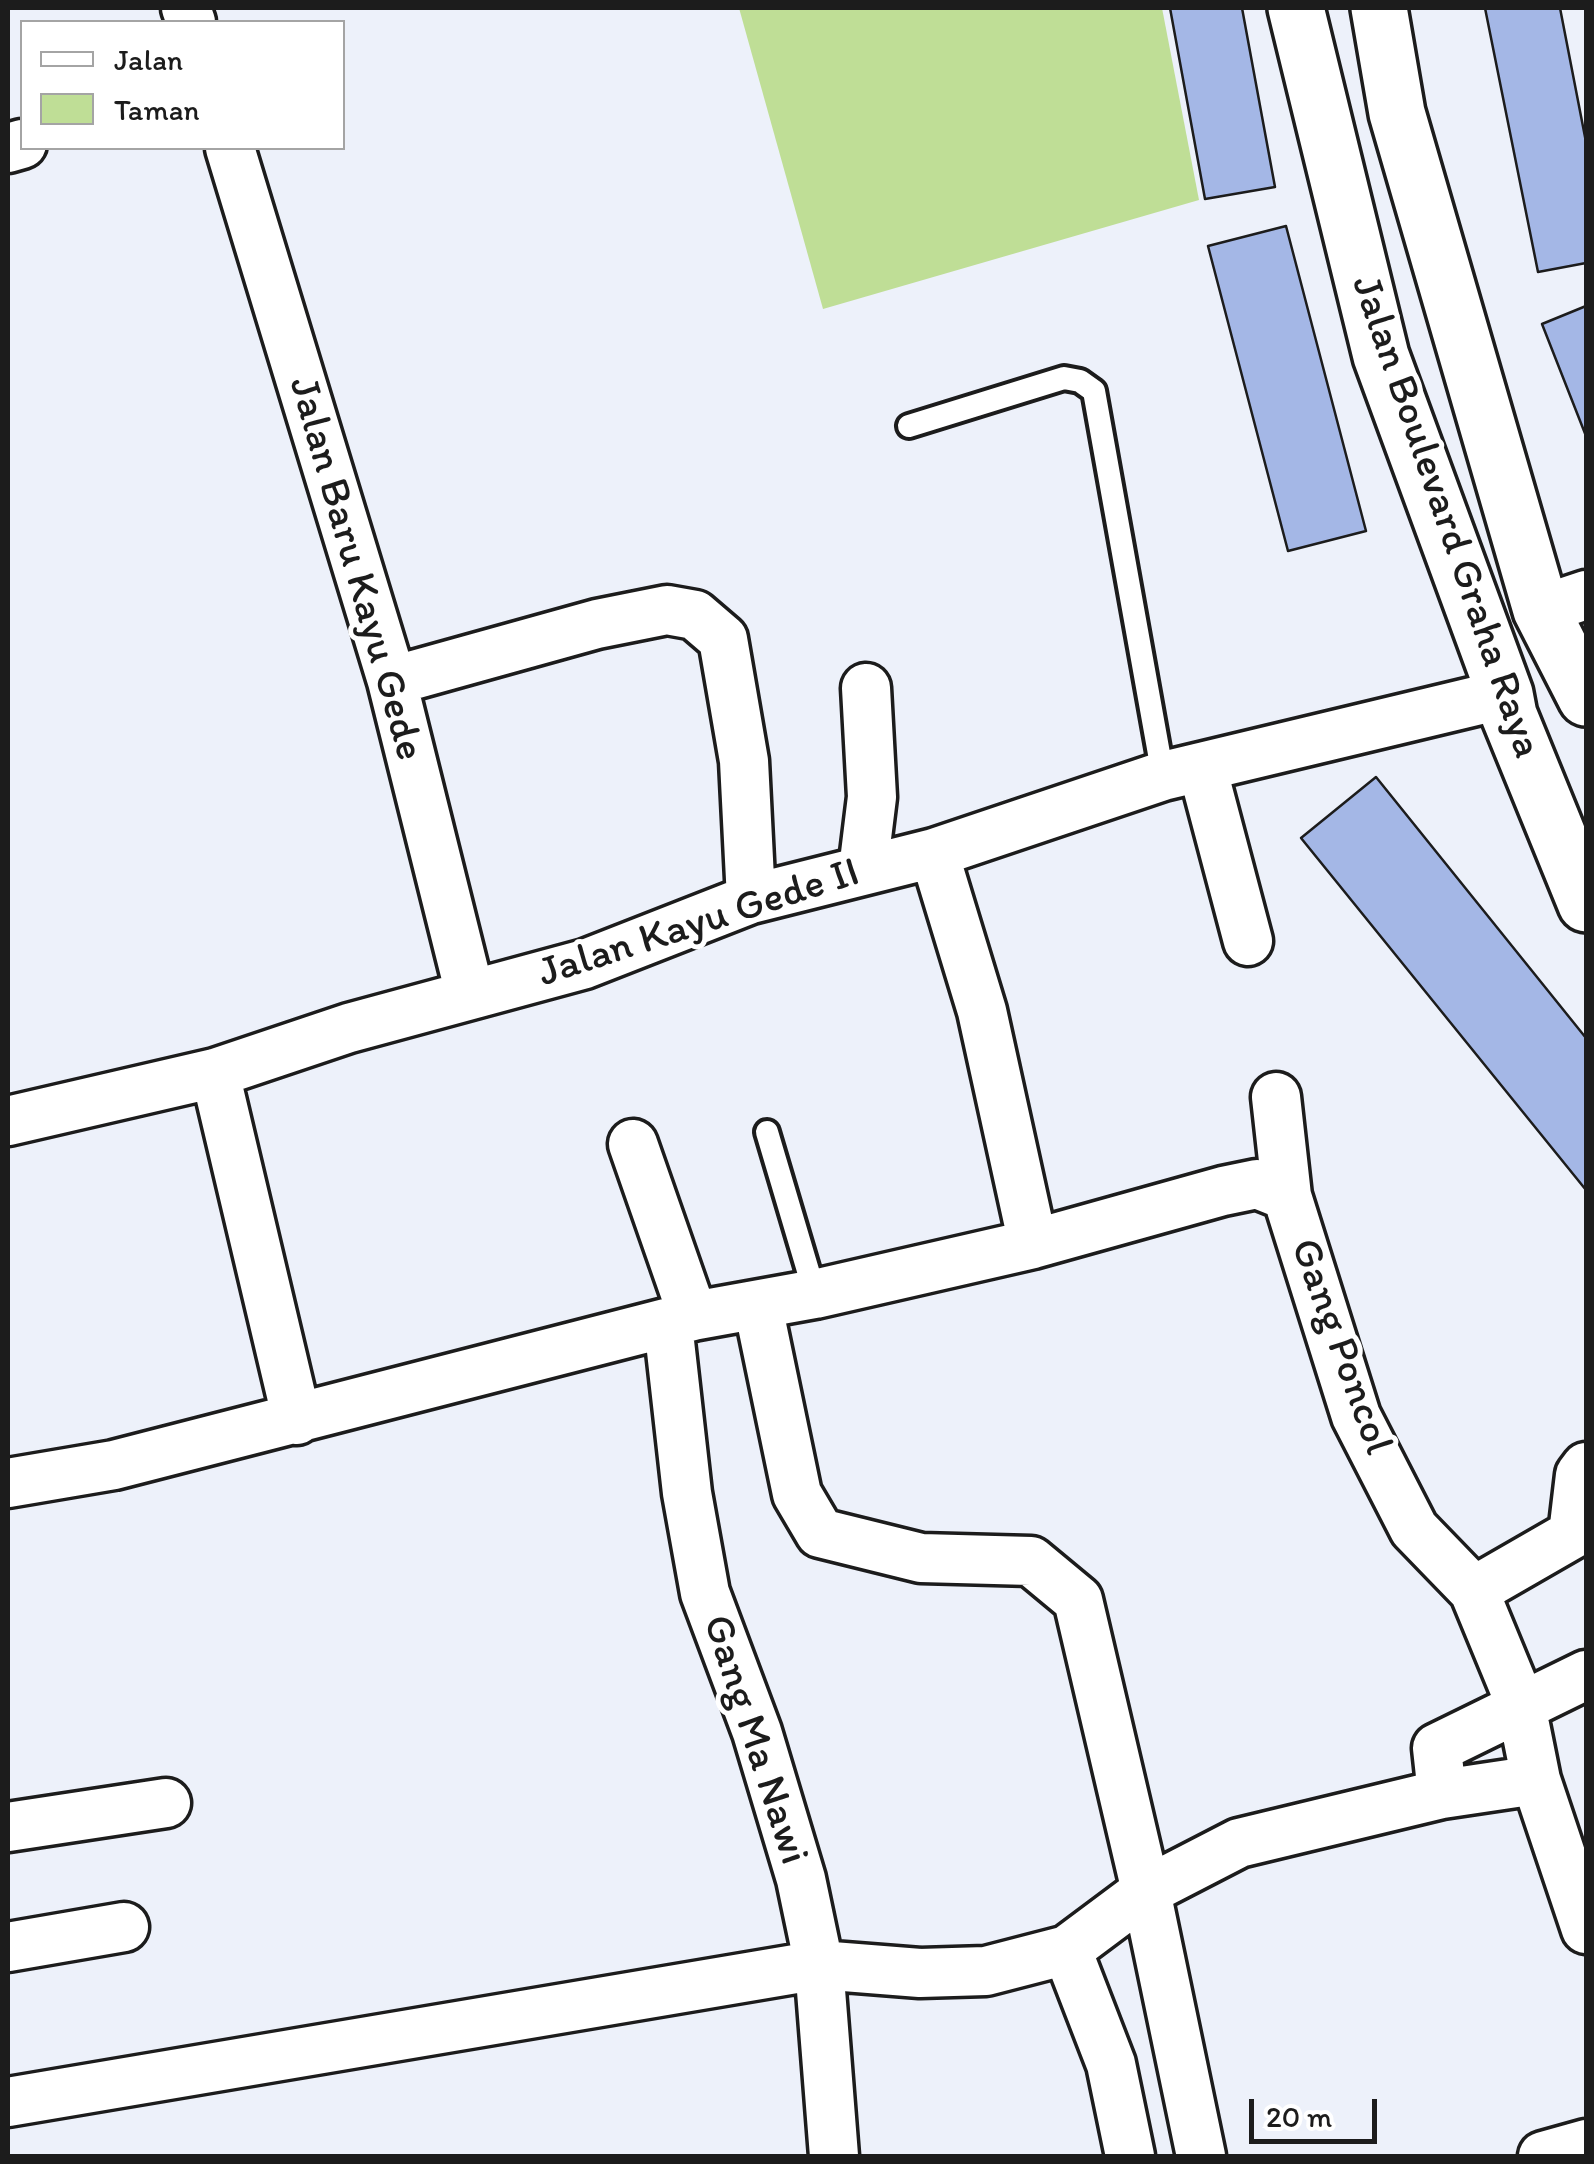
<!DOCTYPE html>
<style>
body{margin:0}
#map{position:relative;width:1594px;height:2164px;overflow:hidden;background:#edf1fa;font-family:Itim,sans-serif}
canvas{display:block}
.frame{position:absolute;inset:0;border:10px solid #1c1c1c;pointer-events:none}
.legend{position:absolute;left:20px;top:20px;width:325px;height:130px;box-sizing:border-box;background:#fff;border:2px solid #a4a4a4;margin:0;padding:12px 18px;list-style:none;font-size:30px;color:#1c1c1c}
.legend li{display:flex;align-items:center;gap:20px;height:50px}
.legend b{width:50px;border:2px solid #a4a4a4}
.scale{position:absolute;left:1249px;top:2099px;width:128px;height:45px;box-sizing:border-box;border:5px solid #1c1c1c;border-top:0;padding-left:12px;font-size:30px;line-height:35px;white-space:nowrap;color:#1c1c1c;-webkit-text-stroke:8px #fff;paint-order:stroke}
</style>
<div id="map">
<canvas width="1594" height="2164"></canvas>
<div class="frame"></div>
<ul class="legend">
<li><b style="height:12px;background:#fff"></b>Jalan</li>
<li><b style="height:28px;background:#bfde96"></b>Taman</li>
</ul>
<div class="scale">20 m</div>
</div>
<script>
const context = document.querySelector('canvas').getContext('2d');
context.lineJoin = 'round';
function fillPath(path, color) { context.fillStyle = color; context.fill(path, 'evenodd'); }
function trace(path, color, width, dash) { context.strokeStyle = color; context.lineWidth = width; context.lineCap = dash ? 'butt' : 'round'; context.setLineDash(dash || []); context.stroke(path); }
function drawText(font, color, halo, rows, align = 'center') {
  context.font = font + ' Itim,sans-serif'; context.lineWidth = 10; context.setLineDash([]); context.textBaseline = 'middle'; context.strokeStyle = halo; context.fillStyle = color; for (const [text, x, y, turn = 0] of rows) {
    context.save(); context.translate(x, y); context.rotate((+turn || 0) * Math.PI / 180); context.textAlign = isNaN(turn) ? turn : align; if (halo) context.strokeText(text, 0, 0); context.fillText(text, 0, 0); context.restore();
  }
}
const green = new Path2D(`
 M739,8H1162L1199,200L823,309Z`);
const building = new Path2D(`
 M1170,8H1242L1275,187L1205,199Z
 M1485,8H1560L1586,142V263L1538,272Z
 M1286,226L1366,531L1288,551L1208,246Z
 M1586,306V436L1542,324Z
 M1376,777L1586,1038V1190L1301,838Z`);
const lane = new Path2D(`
 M909,426L1064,378L1080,381L1094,391L1163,776
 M767,1132L815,1294`);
const street = new Path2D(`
 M186,8L191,22
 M8,148L22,144
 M230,148L392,681L470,994
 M1541,610L1586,595
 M392,681L597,624L667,610L695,615L723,639L744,761L751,899
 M1202,767L1248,941
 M934,853L982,1011L1033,1244
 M863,870L872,797L866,688
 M215,1073L297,1420
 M1276,1097L1287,1196L1356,1416L1414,1529L1474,1591L1521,1705L1536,1780L1586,1929
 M8,1121L215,1073L349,1028L585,964L751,899L934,853L1163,776L1505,694
 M633,1144L693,1316
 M758,1306L797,1494L820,1533L921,1558L1031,1561L1078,1600L1146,1891L1201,2156
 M668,1324L687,1493L705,1593L757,1732L801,1879L819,1965L834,2156
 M8,1483L114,1465L693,1316L815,1294L1033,1244L1223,1191L1257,1184L1287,1196
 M1474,1591L1573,1534L1580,1475L1586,1467
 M1442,1794L1437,1748L1586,1675
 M8,1827L166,1803
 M8,1947L124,1927
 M1067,1950L1111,2064L1130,2156
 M8,2102L819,1965L920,1973L986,1971L1067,1950L1146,1891L1239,1843L1442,1794L1536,1780
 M1543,2156L1586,2144`);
const secondary = new Path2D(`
 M1296,8L1381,356L1505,694L1509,715L1586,904
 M1379,8L1397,113L1541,610L1586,698`);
const streetNames = [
 ["Jalan Boulevard Graha Raya",1445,517,71],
 ["Jalan Baru Kayu Gede",355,569,74],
 ["Jalan Kayu Gede II",699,924,-18],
 ["Gang Poncol",1340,1347,70],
 ["Gang Ma Nawi",754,1740,72]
];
fillPath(green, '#bfde96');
fillPath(building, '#a4b7e6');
trace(building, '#1c1c1c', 2.5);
trace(lane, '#1c1c1c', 30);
trace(street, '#1c1c1c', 55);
trace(secondary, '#1c1c1c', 62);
trace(lane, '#fff', 22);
trace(street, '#fff', 48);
trace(secondary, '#fff', 55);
drawText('42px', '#1c1c1c', '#fff', streetNames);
</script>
